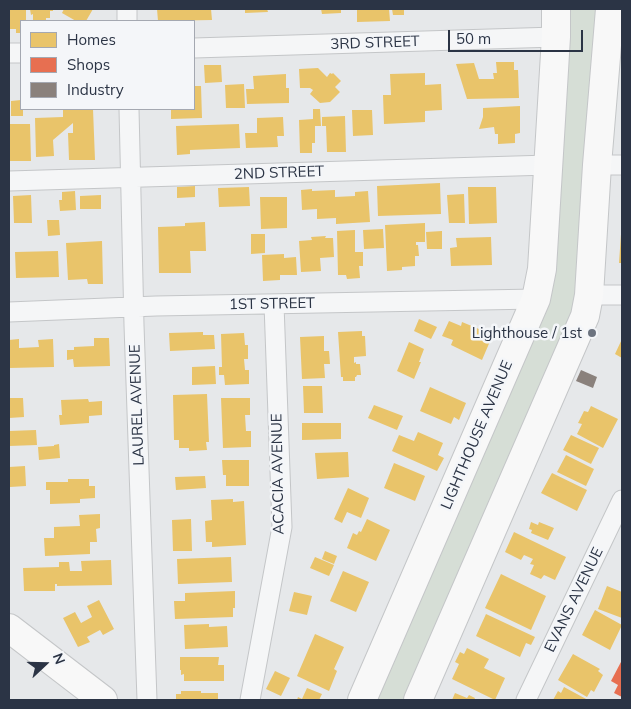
<!DOCTYPE html>
<style>
body{margin:0}
#map{position:relative;width:631px;height:709px;overflow:hidden;background:#e6e8ea;font-family:Mulish,sans-serif}
canvas{display:block}
.frame{position:absolute;inset:0;border:10px solid #2b3445;pointer-events:none}
.legend{position:absolute;left:20px;top:20px;width:175px;height:90px;box-sizing:border-box;background:#f4f6f9;border:1px solid #a4a8b1;margin:0;padding:6px 9px;list-style:none;font-size:15px;color:#2b3445}
.legend li{display:flex;align-items:center;gap:10px;height:25px}
.legend b{width:25px;border:1px solid #a4a8b1}
.north{position:absolute;left:20px;top:639px;width:50px;height:50px;-webkit-text-stroke:4px #f4f6f9;paint-order:stroke;rotate:69deg;font-size:14px;font-weight:700;line-height:20px;text-align:center;color:#2b3445}
.north::after{content:'';display:block;margin:auto;width:18px;height:22px;background:#2b3445;clip-path:polygon(50% 0,100% 100%,50% 72%,0 100%)}
.scale{position:absolute;left:448px;top:30px;width:135px;height:22px;box-sizing:border-box;border:2px solid #2b3445;border-top:0;padding-left:6px;font-size:15px;line-height:18px;white-space:nowrap;color:#2b3445;-webkit-text-stroke:4px #f4f6f9;paint-order:stroke}
</style>
<div id="map">
<canvas width="631" height="709"></canvas>
<div class="frame"></div>
<ul class="legend">
<li><b style="height:14px;background:#e9c46a"></b>Homes</li>
<li><b style="height:14px;background:#e76f51"></b>Shops</li>
<li><b style="height:14px;background:#8a817c"></b>Industry</li>
</ul>
<div class="north">N</div>
<div class="scale">50 m</div>
</div>
<script>
const context = document.querySelector('canvas').getContext('2d');
context.lineJoin = 'round';
function fillPath(path, color) { context.fillStyle = color; context.fill(path, 'evenodd'); }
function trace(path, color, width, dash) { context.strokeStyle = color; context.lineWidth = width; context.lineCap = dash ? 'butt' : 'round'; context.setLineDash(dash || []); context.stroke(path); }
function drawText(font, color, halo, rows, align = 'center') {
  context.font = font + ' Mulish,sans-serif'; context.lineWidth = 5; context.setLineDash([]); context.textBaseline = 'middle'; context.strokeStyle = halo; context.fillStyle = color; for (const [text, x, y, turn = 0] of rows) {
    context.save(); context.translate(x, y); context.rotate((+turn || 0) * Math.PI / 180); context.textAlign = isNaN(turn) ? turn : align; if (halo) context.strokeText(text, 0, 0); context.fillText(text, 0, 0); context.restore();
  }
}
const green = new Path2D(`
 M567,9H601L577,310L408,700H372L543,310Z`);
const homes = new Path2D(`
 M9,9H26V21H21V33H16V29H9Z
 M30,9H53V11H50V18H46V21H33V14L31,15Z
 M64,9H93L86,21H76L62,13Z
 M157,9H211L212,20L158,21Z
 M245,9H267L268,12L245,13Z
 M321,9H341V13L322,14Z
 M357,9H389L390,21L357,22Z
 M392,9H404V15H393Z
 M496,62H514V70H518L519,98L467,99L456,64L474,63L479,79H494L493,73H497Z
 M204,65H221L222,82L205,83Z
 M318,68L327,77L330,73L332,74L333,73L341,81L335,87L340,92L330,102L320,103L310,94L313,90L310,88H300L299,69Z
 M425,73V85L441,84L442,110L425,111V122L384,124L383,95H391L390,74Z
 M286,74V88H289V103L247,104L246,89H254L253,76Z
 M244,84L245,108H226L225,85Z
 M194,86H201L202,118L171,119V109H194Z
 M21,100V109H23V116H11V101Z
 M520,106V133L515,134V143L498,144V134H495L494,127L479,129L483,117V108Z
 M63,109H93L95,160H69L68,133H73V123L53,140L54,156L36,157L35,118L63,117Z
 M313,109H320L321,126H315V143H312V153H300L299,120L313,119Z
 M352,110H372L373,135L353,136Z
 M345,116L346,152H327L326,126H322V117Z
 M283,117L284,136H277L278,147L246,148L245,133H257V118Z
 M9,124H30L31,161H9Z
 M239,124L240,148L190,150V154L177,155L176,126Z
 M440,183L441,214L378,216L377,186Z
 M195,186V197L177,198V187Z
 M249,187L250,206L219,207L218,188Z
 M468,187H496L497,223L469,224Z
 M312,189V191L335,190V197L355,196V192L368,191L370,222L336,224V218L317,219V209L302,210L301,190Z
 M75,191L76,210L60,211L59,200H62V192Z
 M464,194L465,223H449L447,195Z
 M31,195L32,223H14L13,196Z
 M101,195V209H80V196Z
 M260,197H287V228L261,229Z
 M47,220H59L60,235L48,236Z
 M205,222L206,251H190L191,273H159L158,227L185,226V223Z
 M425,223V242H416V245H418L419,256H415V266L402,267V270L387,271L385,225Z
 M383,229L384,248L364,249L363,230Z
 M355,230V252H363V266H359L360,278L347,279L346,275H338L337,231Z
 M442,231V249H427L426,232Z
 M251,234H265V253L251,254Z
 M621,234H622V263H619Z
 M326,236L325,238H333L334,257L320,258L321,271L301,272L299,241L312,240L311,237Z
 M491,237L492,265L451,266L450,248L457,247L456,238Z
 M102,241L103,284H88L87,279L68,280L66,243Z
 M58,251L59,277L16,278L15,252Z
 M284,254V258L296,257L297,275H280V280L263,281L262,255Z
 M419,319L437,327L431,339L414,331Z
 M449,321L461,326L462,322L479,329L480,326L494,332L482,360L451,345L453,340L442,336Z
 M362,331V336H365L366,356L354,357V363L356,362V364H360L361,375H357L356,377H355V381H343V377H341L338,332Z
 M203,332V335H214L215,349L170,351L169,333Z
 M244,333L245,345H248V359H244L245,370H249V384L225,385L224,375H219V367H222L221,334Z
 M324,336V351H329L330,364H324L325,378L302,379L300,337Z
 M94,338H109L110,366L74,367L73,359L67,360V350H74V347L94,346Z
 M19,339V348L39,347L38,340L53,339L54,367L9,368V340Z
 M622,339V358L615,354Z
 M409,342L424,349L419,362H421L414,379L397,371Z
 M215,366L216,384L192,385V367Z
 M303,386H322L323,413H304Z
 M430,387L466,403L459,420L454,417L451,424L420,411Z
 M207,394L209,442H206L207,450L189,451V448H179V440H174L173,395Z
 M9,398H23L24,417L9,418Z
 M221,398H250V415H245L246,431H251V447L223,448Z
 M88,399L89,402L102,401V415L89,416V423L60,425L59,415H62L61,400Z
 M374,405L403,416L397,430L368,418Z
 M591,406L618,419L603,448L577,434L582,424L578,423L584,411L588,412Z
 M302,423H341V439L302,440Z
 M36,430L37,445L9,446V431Z
 M418,432L443,443L438,455L444,458L437,471L392,451L399,435L414,441Z
 M571,435L599,448L591,464L563,450Z
 M59,444L60,458L39,460L38,447L54,446V445Z
 M348,452L349,477L317,479L315,453Z
 M566,455L594,469L586,486L557,472Z
 M222,460H249V486H226V475H223Z
 M394,463L425,476L415,501L384,488Z
 M25,466L26,486L10,487L9,467Z
 M552,473L587,490L577,511L541,493Z
 M205,476L206,488L176,490L175,477Z
 M68,479H89V486H95V498L80,499V503L50,504V490H46V482H68Z
 M348,488L369,498L361,518L347,512L342,523L334,519Z
 M233,499V502L244,501L246,545L212,547V542H206L205,521L212,520L211,500Z
 M100,514V528L96,529L97,542H90V554L45,556L44,538H54V527L80,526L79,515Z
 M191,519L192,551H173L172,520Z
 M367,519L390,530L376,561L347,548L353,533L357,535L359,531L361,532Z
 M531,522L538,525L539,522L554,528L548,540L531,533L532,530L529,529Z
 M514,532L566,557L555,580L544,575L541,579L530,574L534,565L530,564L533,559L524,555L521,560L505,552Z
 M325,551L337,556L334,564L322,559Z
 M231,557L232,582L178,584L177,559Z
 M315,557L334,565L329,576L310,568Z
 M111,560L112,585L57,586V584H55V591H24L23,568L59,567V562H69L70,571H82L81,561Z
 M343,571L369,582L356,612L330,601Z
 M501,574L546,596L531,630L485,608Z
 M607,586L622,592V618L598,609Z
 M235,591V608H233V617L175,619L174,601H185V593Z
 M294,592L312,596L307,615L289,611Z
 M99,600L114,629L103,635L100,630L87,637L90,642L78,647L63,618L75,612L81,623L92,617L87,606Z
 M595,610L622,625L610,650L582,635Z
 M486,614L535,637L531,645L526,643L520,657L476,636Z
 M209,624V627L227,626L228,647L185,649L184,625Z
 M315,634L344,647L334,669L337,671L329,691L297,676Z
 M467,648L489,659L484,668L505,678L495,700L452,679L459,664L455,662L460,652L464,654Z
 M573,654L600,669L598,671L603,675L594,692L591,690L587,697L558,680Z
 M180,657H219L218,665H224V681H184V674L181,675V670H180Z
 M275,671L290,678L281,696L266,689Z
 M564,687L588,700H553L558,691L561,693Z
 M307,688L322,694L319,700H297L298,697L302,699Z
 M181,691H201V693H218V700H176V694H181Z
 M455,693L467,698L469,695L475,698L474,700H452Z`);
const shops = new Path2D(`
 M622,660V697L614,693L618,685L611,681Z`);
const industry = new Path2D(`
 M581,370L597,377L593,388L576,381Z`);
const minor = new Path2D(`
 M127,9V21
 M194,48L556,37
 M9,53H21
 M129,109L134,325L147,700
 M597,165H622
 M9,181L549,165
 M589,295H622
 M9,312L156,306L536,299
 M250,700L282,527L274,304
 M526,700L622,500`);
const secondary = new Path2D(`
 M9,628L103,700
 M362,700L536,299L542,269L556,37V9
 M418,700L585,316L589,295L597,165L610,9`);
const markers = [
 [592,333,5,"#6c737f"]
];
const streetNames = [
 ["3RD STREET",375,43,-2],
 ["2ND STREET",279,173,-2],
 ["1ST STREET",272,304,-1],
 ["LAUREL AVENUE",137,405,-92],
 ["LIGHTHOUSE AVENUE",477,435,-67],
 ["ACACIA AVENUE",278,474,-91],
 ["EVANS AVENUE",574,600,-64]
];
const poiNames = [
 ["Lighthouse / 1st",582,333]
];
fillPath(green, '#d6ded6');
fillPath(homes, '#e9c46a');
fillPath(shops, '#e76f51');
fillPath(industry, '#8a817c');
trace(minor, '#c4c6c8', 21);
trace(secondary, '#c4c6c8', 30);
trace(minor, '#f5f6f7', 19);
trace(secondary, '#f8f8f8', 28);
for (const [x, y, r, color] of markers) { const dot = new Path2D(); dot.arc(x, y, r, 0, 2 * Math.PI); context.fillStyle = color; context.fill(dot); trace(dot, '#f4f6f9', 2); }
drawText('15px', '#2b3445', '#f4f6f9', streetNames);
drawText('15px', '#2b3445', '#f4f6f9', poiNames, 'right');
</script>
